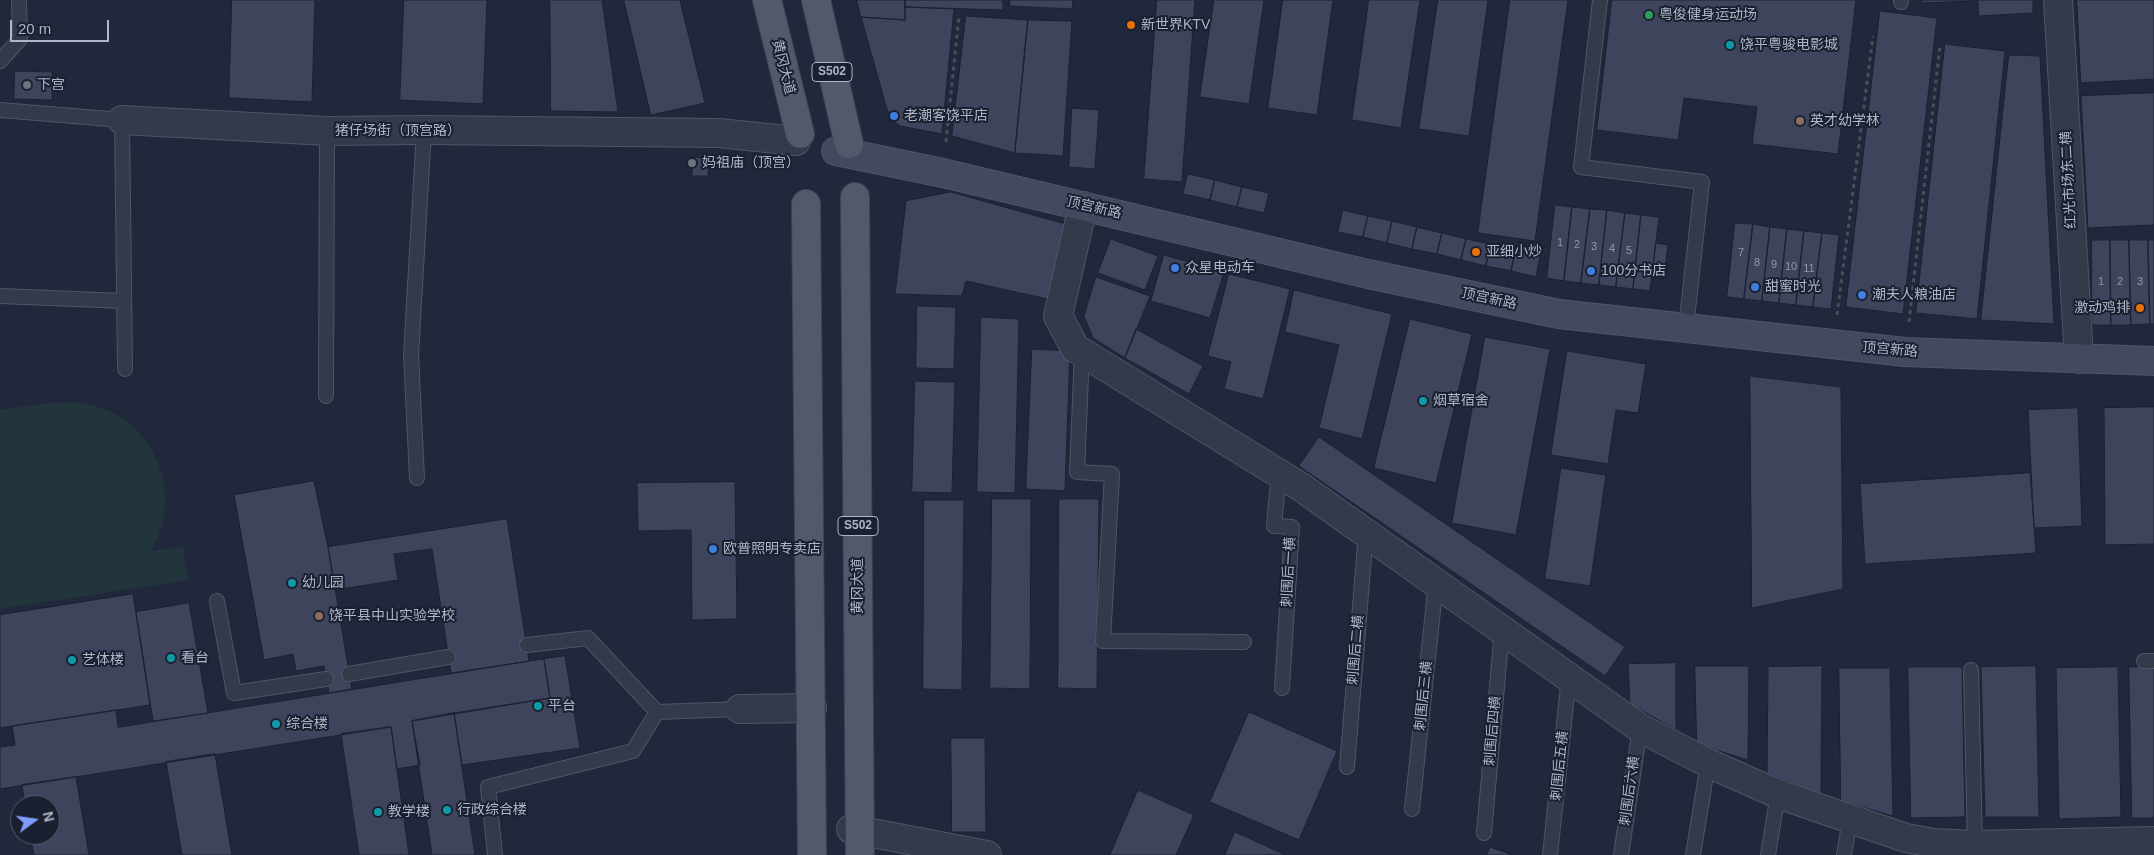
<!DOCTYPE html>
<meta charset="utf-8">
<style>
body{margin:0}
#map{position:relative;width:2154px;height:855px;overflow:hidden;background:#21283b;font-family:Arial,sans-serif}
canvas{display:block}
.north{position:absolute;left:10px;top:795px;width:50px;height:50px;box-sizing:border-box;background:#1a2030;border:1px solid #565c6c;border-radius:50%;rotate:76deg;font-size:14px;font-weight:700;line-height:20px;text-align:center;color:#b0b5c7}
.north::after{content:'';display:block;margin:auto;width:18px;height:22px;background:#819cfb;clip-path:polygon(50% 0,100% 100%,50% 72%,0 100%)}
.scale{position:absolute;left:10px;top:20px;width:99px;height:22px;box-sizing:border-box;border:2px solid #b0b5c7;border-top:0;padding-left:6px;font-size:15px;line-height:18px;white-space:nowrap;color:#b0b5c7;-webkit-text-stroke:4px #1a2030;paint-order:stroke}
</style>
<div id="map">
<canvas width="2154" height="855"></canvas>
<div class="north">N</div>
<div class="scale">20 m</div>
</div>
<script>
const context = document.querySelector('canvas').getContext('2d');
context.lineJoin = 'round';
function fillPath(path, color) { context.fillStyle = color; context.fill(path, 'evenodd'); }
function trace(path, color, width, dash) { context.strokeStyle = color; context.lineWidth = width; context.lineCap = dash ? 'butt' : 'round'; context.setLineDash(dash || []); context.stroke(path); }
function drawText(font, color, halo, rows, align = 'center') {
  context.font = font + ' Arial,"Noto Sans SC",sans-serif'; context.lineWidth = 4; context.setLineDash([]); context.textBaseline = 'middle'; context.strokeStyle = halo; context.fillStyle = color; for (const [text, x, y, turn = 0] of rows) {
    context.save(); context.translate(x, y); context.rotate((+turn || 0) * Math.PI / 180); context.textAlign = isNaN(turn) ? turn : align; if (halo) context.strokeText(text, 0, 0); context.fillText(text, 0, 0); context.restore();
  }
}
const green = new Path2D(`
 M73,402C88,404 103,407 117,415C164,443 179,505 151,551L183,547L188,580L0,609V410L49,403Z`);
const building = new Path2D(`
 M232,0H315L312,102L229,98Z
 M404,0H487L483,104L400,100Z
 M550,0H602L618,112L551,111Z
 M624,0H680L705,103L651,115Z
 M857,0H905V20L861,17Z
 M905,0H1003V10L905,7Z
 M1010,0H1073L1072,9L1010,6Z
 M1157,0H1195L1182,182L1144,179Z
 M1214,0H1264L1249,104L1200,97Z
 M1283,0H1333L1317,115L1268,108Z
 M1369,0H1420L1401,128L1352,120Z
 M1438,0H1488L1469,136L1419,129Z
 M1510,0H1568L1535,241L1478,233Z
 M1612,0H1856L1838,154L1752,144L1757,107L1684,98L1678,140L1597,130Z
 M1922,0H1976V1L1922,3Z
 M1978,0H2033V13L1979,16Z
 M2077,0H2154V79L2081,83Z
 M905,7L954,9L942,134L900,126L891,119L886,106L861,17L905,20Z
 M1880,11L1937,18L1903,314L1846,307Z
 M966,16L1028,20L1015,153L952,136Z
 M1028,20L1072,21L1063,156L1015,153Z
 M1945,44L2005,51L1977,319L1916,313Z
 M2009,55L2040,56L2054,324L1981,320Z
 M15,71L52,72V100L14,99Z
 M2154,93V225L2088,228L2081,96Z
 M1072,108L1099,110L1095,169L1069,167Z
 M693,157L709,158L708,176H692Z
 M1188,174L1215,180L1210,200L1183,194Z
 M1215,180L1242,187L1237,207L1210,200Z
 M1242,187L1269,193L1264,213L1237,207Z
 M951,192L1069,225L1052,300L966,281L962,296L895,294L906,201Z
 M1555,205L1572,207L1564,281L1547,278Z
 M1572,207L1590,209L1581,283L1564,281Z
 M1590,209L1607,210L1599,285L1581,283Z
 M1343,210L1368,216L1363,237L1338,232Z
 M1607,210L1625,213L1616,287L1599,285Z
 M1625,213L1641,215L1633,289L1616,287Z
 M1641,215L1659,217L1650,291L1633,289Z
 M1368,216L1392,221L1387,243L1363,237Z
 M1392,221L1417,227L1412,249L1387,243Z
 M1735,223L1753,224L1744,299L1727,297Z
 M1753,224L1770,227L1762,301L1744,299Z
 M1417,227L1442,233L1437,254L1412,249Z
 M1770,227L1787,229L1779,303L1762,301Z
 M1787,229L1804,231L1796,305L1779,303Z
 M1804,231L1822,233L1813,307L1796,305Z
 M1442,233L1466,239L1461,260L1437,254Z
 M1822,233L1839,235L1831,309L1813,307Z
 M1111,239L1158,256L1145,290L1098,273Z
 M1466,239L1491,244L1486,266L1461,260Z
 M2092,240H2110L2111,325H2092Z
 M2110,240H2129L2131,325H2111Z
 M2129,240H2148L2150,324L2131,325Z
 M2148,240H2154V324H2150Z
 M1656,243L1668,245L1664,277L1652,275Z
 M1491,244L1516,250L1511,271L1486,266Z
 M1516,250L1540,256L1536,277L1511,271Z
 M1164,255L1224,272L1210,318L1151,301Z
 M1229,274L1290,289L1263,399L1224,389L1231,362L1208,356Z
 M1096,277L1150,296L1125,358L1093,338L1084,316Z
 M1294,290L1392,314L1362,439L1319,428L1339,345L1285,332Z
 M917,306L956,307L954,369L916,368Z
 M981,317L1019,319L1015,493L977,492Z
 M1410,319L1472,334L1436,483L1374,468Z
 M1136,329L1203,366L1189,394L1125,358Z
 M1485,337L1550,349L1516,535L1452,523Z
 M1032,349L1070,351L1065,491L1026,489Z
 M1567,351L1646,364L1638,413L1616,410L1608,464L1551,455Z
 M1750,376L1841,387L1843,589L1752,608Z
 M915,381L955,382L952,493L912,492Z
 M2154,407V544L2105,545L2104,408Z
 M2078,408L2082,526L2034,528L2028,410Z
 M1319,437L1625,647L1605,676L1299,466Z
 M1561,468L1606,475L1590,586L1545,579Z
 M2030,473L2036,553L1865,564L1860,484Z
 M314,481L328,547L352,689L329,693L324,666L296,671L293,654L264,660L234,495Z
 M735,482L737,619L692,620L691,530L638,531L637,483Z
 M992,499H1031L1030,689L990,688Z
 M1059,499H1099L1097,689L1058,688Z
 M924,500H964L962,690L923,689Z
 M507,519L529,661L451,673L432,549L394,554L398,580L335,590L328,547Z
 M133,594L150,705L0,728V615Z
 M189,603L208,713L153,721L136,612Z
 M565,656L580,748L462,765L454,713L550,698L544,659Z
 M544,659L550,698L412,721L420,765L397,769L391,727L0,789V747L15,745L12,726L116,710L118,727Z
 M1676,663V730L1630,704L1628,664Z
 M1695,666H1749L1748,760L1697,744Z
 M1822,666L1821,794L1767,774L1768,667Z
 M2036,666L2039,817H1985L1981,667Z
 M1908,667H1962L1965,817L1911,818Z
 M2118,667L2121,817L2059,819L2056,668Z
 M2129,667H2154V818H2132Z
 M1839,668H1890L1893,816L1841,801Z
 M1249,712L1337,751L1299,840L1210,802Z
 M454,713L475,855H432L412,721Z
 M391,727L409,855H359L341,734Z
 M951,738H985L986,832H952Z
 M215,754L232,855H182L166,762Z
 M76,777L89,855H34L30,835H50V805H25L22,785Z
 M1138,790L1194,815L1176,855H1110Z
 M1235,832L1286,855H1225Z
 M1490,847L1513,855H1487Z`);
const path = new Path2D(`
 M946,142L959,16
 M1837,315L1873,36
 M1909,322L1940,45`);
const service = new Path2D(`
 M1600,0L1581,167L1702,182L1686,328
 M1901,2V0
 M0,61L20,39L19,0
 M0,110L122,120L125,369
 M0,296L124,301
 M1082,352L1077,472L1112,474L1103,641L1244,642
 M326,396L327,131
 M1279,472L1274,526L1292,527L1282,688
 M417,478L411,355L424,130
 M217,601L234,693L326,679
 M2144,661H2154
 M1971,670L1975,849
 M349,674L448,657
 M657,712L740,709
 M1347,767L1366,532
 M1412,809L1436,582
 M1484,833L1502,630
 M495,855L488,787L633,751L657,712L588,638L527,645
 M1550,855L1569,677
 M1621,855L1640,728
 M1693,855L1708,763
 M1768,855L1778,794
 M1844,855L1850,819`);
const minor = new Path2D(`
 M2058,0L2079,359
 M122,120L327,131L424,130L719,133L796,141
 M1083,206L1058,316L1075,348L1301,487L1640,728L1708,763L1778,794L1906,838L1933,843L1975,845L2154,841
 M740,709L812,708
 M851,829L987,855`);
const secondary = new Path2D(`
 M836,151L943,173L1368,274L1559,314L1905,352L2154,361`);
const primary = new Path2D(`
 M767,0L800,134
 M816,0L849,144
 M855,197L860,855
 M806,204L812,855`);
const markers = [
 [1649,15,5,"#2e9e5b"],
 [1131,25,5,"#e8710a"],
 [1730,45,5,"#0f9aa8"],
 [27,85,5,"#6b7280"],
 [894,116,5,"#3f7fe0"],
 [1800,121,5,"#8d6e63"],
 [692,163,5,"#6b7280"],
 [1476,252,5,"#e8710a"],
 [1175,268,5,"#3f7fe0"],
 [1591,271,5,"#3f7fe0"],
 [1755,287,5,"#3f7fe0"],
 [1862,295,5,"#3f7fe0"],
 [2140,308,5,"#e8710a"],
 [1423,401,5,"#0f9aa8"],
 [713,549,5,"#3f7fe0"],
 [292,583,5,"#0f9aa8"],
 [319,616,5,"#8d6e63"],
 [171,658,5,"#0f9aa8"],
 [72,660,5,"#0f9aa8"],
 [538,706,5,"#0f9aa8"],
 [276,724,5,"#0f9aa8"],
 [447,810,5,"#0f9aa8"],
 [378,812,5,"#0f9aa8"]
];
const numberNames = [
 ["1",1560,243],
 ["2",1577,245],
 ["3",1594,247],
 ["4",1612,249],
 ["5",1629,251],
 ["7",1741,253],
 ["8",1757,263],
 ["9",1774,265],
 ["10",1791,267],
 ["11",1809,269],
 ["1",2101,282],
 ["2",2120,282],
 ["3",2140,282]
];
const shields = [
 [832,72,40],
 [858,526,40]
];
const shieldNames = [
 ["S502",832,72],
 ["S502",858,526]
];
const poiNames = [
 ["粤俊健身运动场",1659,15],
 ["新世界KTV",1141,25],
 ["饶平粤骏电影城",1740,45],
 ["下宫",37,85],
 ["老潮客饶平店",904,116],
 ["英才幼学林",1810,121],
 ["妈祖庙（顶宫）",702,163],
 ["亚细小炒",1486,252],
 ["众星电动车",1185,268],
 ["100分书店",1601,271],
 ["甜蜜时光",1765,287],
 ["潮夫人粮油店",1872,295],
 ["激动鸡排",2130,308,"right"],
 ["烟草宿舍",1433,401],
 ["欧普照明专卖店",723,549],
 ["幼儿园",302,583],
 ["饶平县中山实验学校",329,616],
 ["看台",181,658],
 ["艺体楼",82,660],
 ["平台",548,706],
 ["综合楼",286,724],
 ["行政综合楼",457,810],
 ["教学楼",388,812]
];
const streetNames = [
 ["黄冈大道",783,67,76],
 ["猪仔场街（顶宫路）",398,131],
 ["红光市场东二横",2069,180,-93],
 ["顶宫新路",1094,208,13],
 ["顶宫新路",1489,299,12],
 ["顶宫新路",1890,350,5],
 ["刺围后一横",1289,572,-87],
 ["黄冈大道",858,586,-90],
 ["刺围后二横",1356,650,-85],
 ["刺围后三横",1424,696,-84],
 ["刺围后四横",1493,731,-85],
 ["刺围后五横",1560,766,-84],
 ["刺围后六横",1630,791,-82]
];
fillPath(green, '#23353c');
fillPath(building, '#3d445b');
trace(building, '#1c2232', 1);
trace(service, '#505566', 16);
trace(minor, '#505566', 30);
trace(secondary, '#505566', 30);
trace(primary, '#3e4454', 30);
trace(path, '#415259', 3, [4, 4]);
trace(service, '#353a4b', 14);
trace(minor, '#353a4b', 28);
trace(secondary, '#43495e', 28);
trace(primary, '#53596b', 28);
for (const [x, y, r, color] of markers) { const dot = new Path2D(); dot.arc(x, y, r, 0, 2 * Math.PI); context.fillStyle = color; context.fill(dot); trace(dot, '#1a2030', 2); }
drawText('11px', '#9399ac', null, numberNames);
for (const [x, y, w] of shields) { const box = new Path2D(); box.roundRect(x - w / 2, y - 9.5, w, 19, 4); context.fillStyle = '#1a2030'; context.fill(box); trace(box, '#b0b5c7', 1); }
drawText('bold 12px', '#b0b5c7', null, shieldNames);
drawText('14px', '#b0b5c7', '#1a2030', poiNames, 'left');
drawText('14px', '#b0b5c7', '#1a2030', streetNames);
</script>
